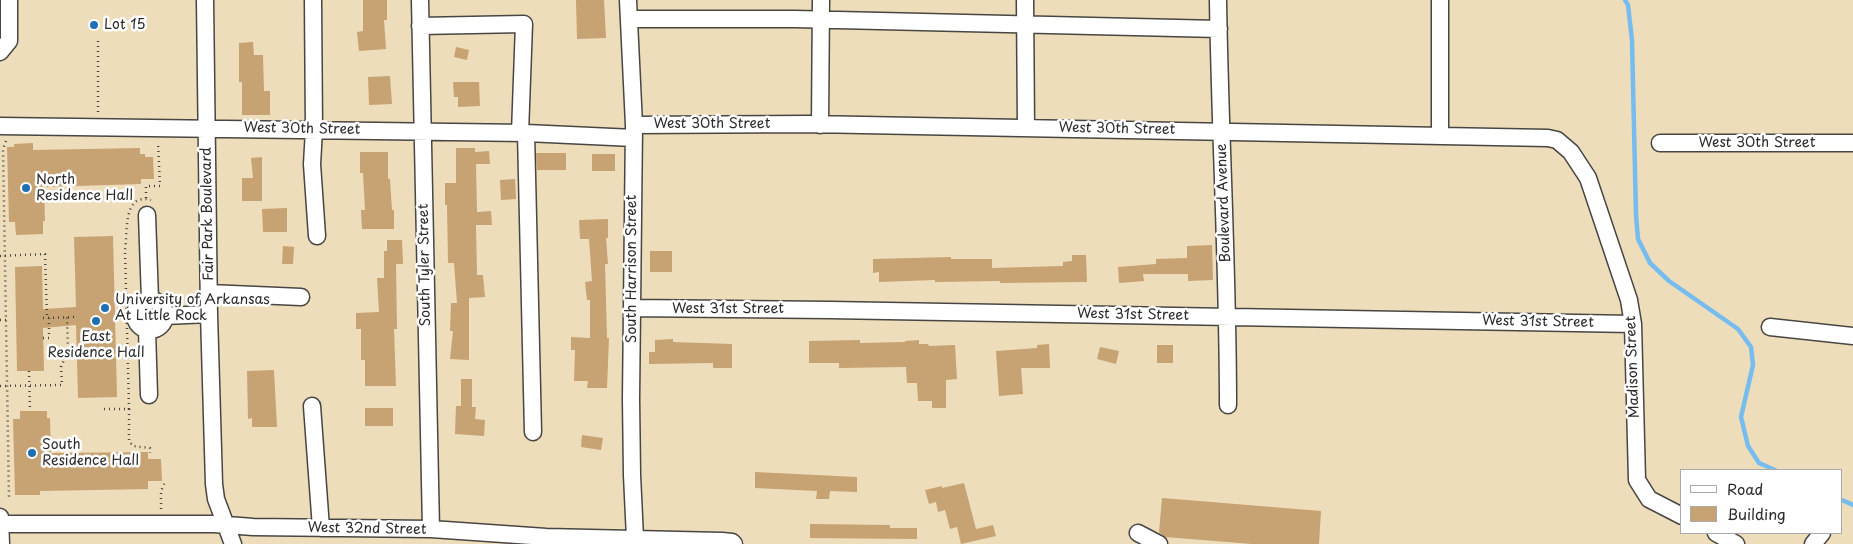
<!DOCTYPE html>
<style>
body{margin:0}
#map{position:relative;width:1853px;height:544px;overflow:hidden;background:#edb;font-family:"Playpen Sans",sans-serif}
canvas{display:block}
.legend{position:absolute;left:1680px;top:469px;width:162px;height:65px;box-sizing:border-box;background:#fff;border:1px solid #aaa;margin:0;padding:6px 9px;list-style:none;font-size:15px;color:#2b2b2b}
.legend li{display:flex;align-items:center;gap:10px;height:25px}
.legend b{width:25px;border:1px solid #aaa}
</style>
<div id="map">
<canvas width="1853" height="544"></canvas>
<ul class="legend">
<li><b style="height:6px;background:#fff"></b>Road</li>
<li><b style="height:14px;background:#c7a272"></b>Building</li>
</ul>
</div>
<script>
const context = document.querySelector('canvas').getContext('2d');
context.lineJoin = 'round';
function trace(path, color, width, dash) { context.strokeStyle = color; context.lineWidth = width; context.lineCap = dash ? 'butt' : 'round'; context.setLineDash(dash || []); context.stroke(path); }
function fillPath(path, color) { context.fillStyle = color; context.fill(path, 'evenodd'); }
function drawText(font, color, halo, rows, align = 'center') {
  context.font = font + ' "Playpen Sans",sans-serif'; context.lineWidth = 5; context.setLineDash([]); context.textBaseline = 'middle'; context.strokeStyle = halo; context.fillStyle = color; for (const [text, x, y, turn = 0] of rows) {
    context.save(); context.translate(x, y); context.rotate((+turn || 0) * Math.PI / 180); context.textAlign = isNaN(turn) ? turn : align; if (halo) context.strokeText(text, 0, 0); context.fillText(text, 0, 0); context.restore();
  }
}
const stream = new Path2D(`
 M1625,0L1628,5L1632,40L1636,215L1638,239L1650,263L1669,281L1738,329L1751,347L1753,365L1741,417L1748,446L1759,463L1775,470
 M1842,500L1853,505`);
const building = new Path2D(`
 M363,0H387V20H384L386,49L359,51L357,32L363,31Z
 M576,0H604L606,38L577,39Z
 M253,42L254,55H263L264,91H270V115H242V82H239V43Z
 M456,47L469,50L467,60L454,57Z
 M390,76L392,104L369,105L368,77Z
 M453,82H479L480,106L458,107V97H454Z
 M33,143V150L140,148V154H145V157H153L154,179H141V184L44,187L45,221H43V234L16,235L15,222H9L7,147H14V144Z
 M456,148H475V152L489,151L490,164H476L477,212L491,211L492,225H476L477,275H483L485,297L469,298V360L450,359L453,331H450L451,303H457L454,263H448L447,205H445V183H456Z
 M360,152H388V179H390L392,210H394V229H362L361,210H365L363,173H360Z
 M536,153H566V170H537Z
 M592,154H615V171H592Z
 M262,157V201H242V178H253L251,158Z
 M515,179L516,199L501,200L500,180Z
 M287,208V232H263L262,209Z
 M608,219V238H606L608,264H605L607,338H609L607,388H587L588,381H574L575,350H571V337L590,338V300H587L585,282L592,281L589,239H580L579,220Z
 M113,236L117,397L78,398L76,325L43,328L44,371H17L15,267L42,266L43,309L76,307L74,237Z
 M387,240H402L403,264H396L397,329H394L396,386H365V360H361V329H356V313L379,312L377,278H384V251H387Z
 M1212,245L1213,280L1188,281V274H1143L1144,281L1119,283L1118,267L1156,264V259L1187,258V246Z
 M283,246L294,247L293,264H282Z
 M650,251H672V272H650Z
 M1072,255H1086L1087,282L1000,283V281L935,282V280L879,282V272L873,273V259L951,257V259H992V268L1063,266V262L1072,261Z
 M673,339V342L732,344V368H713V363L649,364V352H655V340Z
 M860,340V343L905,342V341L919,340V344H928L929,346L955,345L957,379L946,380V408H932V401H918L917,383H907L906,367L839,368V363H809V341Z
 M1049,344L1050,368H1021L1023,394L999,396L996,351L1037,348V345Z
 M1157,345H1173V363H1157Z
 M1100,347L1119,351L1116,364L1097,359Z
 M274,370L277,427H252V418L248,419L247,371Z
 M461,379H472V407H476L475,419L485,420L484,436L455,434L456,406H461Z
 M365,408H393V426H365Z
 M20,411H47V418H50L51,453L148,452V459H161L162,481H148V489L40,491V495H15L13,419H20Z
 M582,435L603,438L601,450L581,447Z
 M755,472L857,477V492L830,491L829,499H816L817,491L755,488Z
 M964,483L976,529L993,525L996,536L961,544L957,527L950,529L945,510L938,512L936,502L929,504L925,490L942,486V488Z
 M1162,498L1321,511L1319,544H1252L1165,537L1159,532Z
 M810,524L890,525V528H917V539L810,538Z`);
const path = new Path2D(`
 M98,112V41
 M6,141L3,149L9,498
 M146,198V186H160L158,143
 M0,256L45,254L47,318
 M43,318L76,317
 M0,320H7
 M43,338H49V318
 M29,371L30,411
 M0,386L62,385L61,367L68,351L67,317
 M104,409H129V441L133,446L150,448V453
 M129,409L125,250C128,234 122,192 151,200
 M161,509V491L165,482`);
const minor = new Path2D(`
 M205,0L209,314L214,484L216,499L233,544
 M313,0L314,130L312,164L317,236
 M420,0L431,529
 M628,0L634,125L631,399L632,475L635,538
 M1025,0L1026,128
 M1218,0C1220,135 1228,270 1228,405
 M629,19H795L1219,29
 M420,26L524,24L520,133
 M0,52L9,41V0
 M634,125L810,124L1548,138L1557,140L1571,152L1588,178L1629,300L1633,324L1637,480L1649,499L1682,516
 M820,125L821,0
 M0,126L526,133L634,138
 M526,133L533,432
 M1440,136V0
 M1660,143H1853
 M147,215L150,300
 M209,293L301,297
 M135 315a15 15 0 1 1 30 0a15 15 0 1 1-30 0Z
 M632,308L830,310L1633,324
 M165,316L209,314
 M1770,327L1853,336
 M147,330L149,395
 M312,406L321,528
 M0,517L1,544
 M0,524H214L253,527L431,529L546,537L722,541L732,542L734,544
 M1138,533L1159,544
 M1716,533L1736,544
 M1813,544L1822,533`);
const markers = [
 [94,25,5,"#1f6fb2"],
 [26,188,5,"#1f6fb2"],
 [105,308,5,"#1f6fb2"],
 [96,321,5,"#1f6fb2"],
 [32,453,5,"#1f6fb2"]
];
const poiNames = [
 ["Lot 15",104,25],
 ["North",36,180],
 ["Residence Hall",36,196],
 ["University of Arkansas",115,300],
 ["At Little Rock",115,316],
 ["East",96,337,"center"],
 ["Residence Hall",96,353,"center"],
 ["South",42,445],
 ["Residence Hall",42,461]
];
const streetNames = [
 ["West 30th Street",712,124],
 ["West 30th Street",302,129,1],
 ["West 30th Street",1117,129,1],
 ["West 30th Street",1757,143],
 ["Boulevard Avenue",1224,203,-92],
 ["Fair Park Boulevard",208,214,-91],
 ["South Tyler Street",425,265,-91],
 ["South Harrison Street",632,269,-90],
 ["West 31st Street",728,309],
 ["West 31st Street",1133,315,1],
 ["West 31st Street",1538,322,1],
 ["Madison Street",1633,367,-92],
 ["West 32nd Street",367,529,1]
];
trace(stream, '#77bcee', 4.5);
fillPath(building, '#c7a272');
trace(minor, '#484641', 19);
trace(path, '#484641', 2.5, [1, 4]);
trace(minor, '#fff', 16);
for (const [x, y, r, color] of markers) { const dot = new Path2D(); dot.arc(x, y, r, 0, 2 * Math.PI); context.fillStyle = color; context.fill(dot); trace(dot, '#fff', 2); }
drawText('14px', '#2b2b2b', '#fff', poiNames, 'left');
drawText('14px', '#2b2b2b', '#fff', streetNames);
</script>
